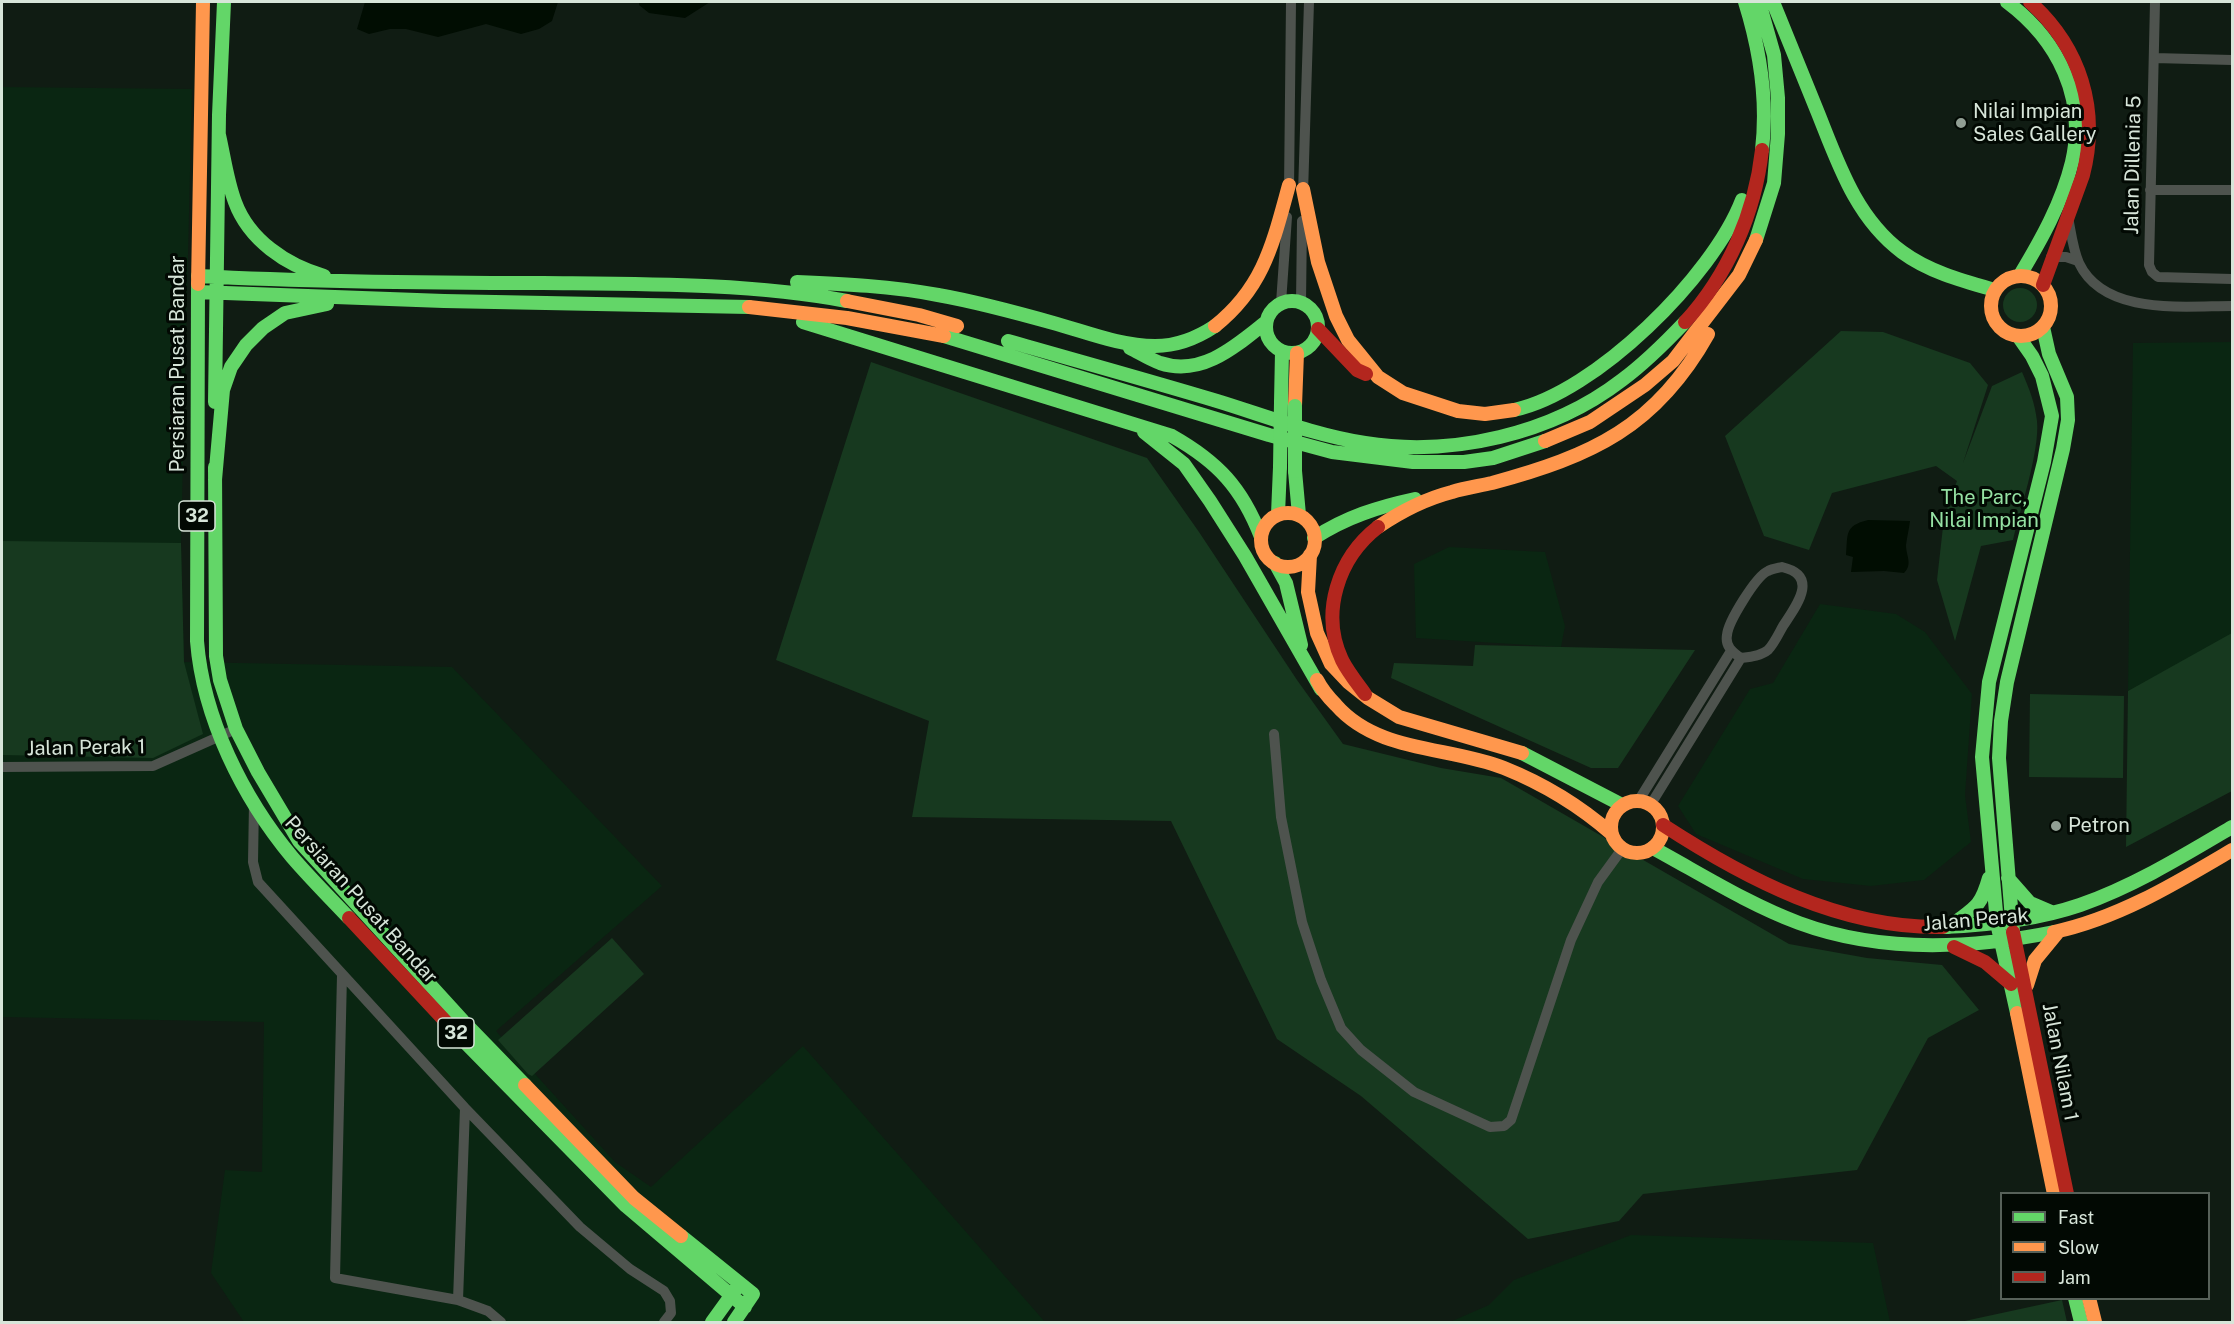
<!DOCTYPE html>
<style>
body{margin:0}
#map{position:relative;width:2234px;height:1324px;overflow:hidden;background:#101c13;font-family:"Public Sans",sans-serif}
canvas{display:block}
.frame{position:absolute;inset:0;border:3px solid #d7e5d9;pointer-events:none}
.legend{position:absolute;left:2000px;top:1192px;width:210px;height:108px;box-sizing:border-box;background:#020903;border:2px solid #576159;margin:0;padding:8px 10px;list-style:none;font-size:18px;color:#d7e5d9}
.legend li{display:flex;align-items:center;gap:12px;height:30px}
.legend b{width:30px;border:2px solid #576159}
</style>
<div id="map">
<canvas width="2234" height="1324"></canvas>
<div class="frame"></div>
<ul class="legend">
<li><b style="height:8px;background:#63d668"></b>Fast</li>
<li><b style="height:8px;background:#ff974d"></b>Slow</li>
<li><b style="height:8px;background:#b3261e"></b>Jam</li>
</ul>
</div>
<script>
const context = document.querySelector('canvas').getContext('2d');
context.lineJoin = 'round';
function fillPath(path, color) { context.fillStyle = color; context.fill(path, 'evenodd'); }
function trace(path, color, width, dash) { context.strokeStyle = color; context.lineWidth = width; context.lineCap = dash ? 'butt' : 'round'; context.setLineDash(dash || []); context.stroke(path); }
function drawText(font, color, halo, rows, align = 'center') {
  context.font = font + ' "Public Sans",sans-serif'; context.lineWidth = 6; context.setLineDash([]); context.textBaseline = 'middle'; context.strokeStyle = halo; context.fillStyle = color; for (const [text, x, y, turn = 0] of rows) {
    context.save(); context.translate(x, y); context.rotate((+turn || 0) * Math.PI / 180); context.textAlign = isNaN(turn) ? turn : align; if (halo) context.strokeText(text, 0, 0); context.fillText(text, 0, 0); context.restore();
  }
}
const built = new Path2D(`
 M2,87L192,89L181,543L184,662L452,667L662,886L496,1031L615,1162L651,1187L803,1046L1045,1322H244L211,1273L225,1170L262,1172L264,1022L2,1017Z
 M2232,342V635L2128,691L2133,343Z
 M1449,547L1545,552L1565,626L1561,647L1416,638L1414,564Z
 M1820,604L1896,614L1925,632L1972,694L1965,795L1971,842L1924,880L1871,886L1803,879L1696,834L1678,806L1750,689L1773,683Z
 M1631,1235L1873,1243L1890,1322H1450L1489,1305L1514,1280Z`);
const green = new Path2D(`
 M2003 305a17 17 0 1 1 34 0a17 17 0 1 1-34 0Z
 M1841,331L1883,332L1970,363L1988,385L1963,463L1992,386L2022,372C2029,388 2035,403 2037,421C2040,450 2020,510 2013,540L1981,546L1955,641L1937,580L1944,518L1957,481L1936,466L1832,493L1809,550L1764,536L1725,436Z
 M871,362L1147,458L1199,532L1297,680L1343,744L1441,768L1501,778L1789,944L1867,958L1942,965L1979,1010L1928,1038L1857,1170L1643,1194L1619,1221L1528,1239L1361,1096L1277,1039L1171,821L912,817L929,721L776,660Z
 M2,541L181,543L184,662L203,734L153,758L2,755Z
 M2232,633V791L2126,847L2128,691Z
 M1475,645L1695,650L1618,768H1591L1391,678L1394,663L1473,666Z
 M2030,694L2124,696L2123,778L2029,777Z
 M612,938L644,974L532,1076L528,1074L498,1040Z
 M2062,1300L2067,1322H1960Z`);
const water = new Path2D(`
 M365,2H558L552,21L539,29L521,34L486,24L438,37L406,29H390L369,34L357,29Z
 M639,2H710L685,18L649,13L639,5Z
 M1868,520L1910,521C1909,529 1907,537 1906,545C1906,556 1913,564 1904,573L1884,571L1851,572L1853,557L1846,555C1848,534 1844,526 1868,520Z`);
const street = new Path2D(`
 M2155,2L2149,265L2152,272L2158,277L2232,279
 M2154,58L2232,60
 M1289,189L1291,2
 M2150,190H2232
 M1303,193L1309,2
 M2068,217C2071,232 2073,250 2079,263C2104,316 2184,306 2232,306
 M2051,257H2066L2078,261
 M1281,303L1287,217
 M1301,303L1302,221
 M1782,567C1820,576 1796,606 1783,626C1779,633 1774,644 1768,650C1761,656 1749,657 1741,658C1732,652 1725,646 1727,635C1728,622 1756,576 1768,571C1772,569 1778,568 1782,567Z
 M1274,734L1281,817L1302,922L1321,980L1341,1028L1361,1050L1414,1092L1490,1127L1504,1126L1511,1120L1571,940L1598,882L1622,849
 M2,767L153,766L236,729
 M1639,800L1731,651
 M254,803L253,862L258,882L465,1108L580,1227L630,1269L664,1291L670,1301L671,1313L664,1322
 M1651,804L1741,658
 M342,975L335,1278L458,1300L488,1311L501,1322
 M458,1300L465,1108`);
const fast = new Path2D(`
 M1745,2C1760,50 1768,99 1762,150
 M1773,2C1788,39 1803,76 1818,113C1838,163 1856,218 1902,252C1929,272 1963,281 1995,290
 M2007,2C2058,40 2087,98 2072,162C2062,203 2041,240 2020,275
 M219,135C224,157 227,181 235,202C249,240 286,265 324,276
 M1756,240L1774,183L1778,134V98L1774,55L1759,2
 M198,276C313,282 428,283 543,283C641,284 750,283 847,301
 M797,282C844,284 891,286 938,295C978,302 1018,313 1057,324C1089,333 1121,346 1155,346C1176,346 1197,338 1215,326
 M198,284L197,641C203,718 243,798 292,857C310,878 330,898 349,918
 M198,292L444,301L749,307
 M1266 327a26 26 0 1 1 52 0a26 26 0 1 1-52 0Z
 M803,322L1172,436C1218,462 1242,488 1261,537
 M944,336L1269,435L1332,452L1413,462H1464L1493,458L1545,441
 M1008,341C1078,361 1147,380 1217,401C1266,416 1314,435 1365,443C1452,457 1552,434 1622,380C1645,363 1665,343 1685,322
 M1130,348C1140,353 1149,359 1160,363C1202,377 1236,346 1266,322
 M215,402L219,115L224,2
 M1281,402L1282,352
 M1514,410C1595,393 1713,276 1742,200
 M1144,432L1184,464L1210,501L1245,556L1321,689
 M215,467L216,656L220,680L236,729L258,772L299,841L463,1021L525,1085
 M1295,471L1299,515
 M215,480L223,390L231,367L246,345L263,328L285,313L327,304
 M1278,514L1280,467
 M1314,538C1346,517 1378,507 1415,499
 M1275,563L1286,583L1301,645
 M1522,753L1622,805
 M1653,848C1701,874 1748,904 1799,923C1880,953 1970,949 2054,932
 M2008,878L2030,903L2051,912
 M1943,927C1989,925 2036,920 2080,905C2134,886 2183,856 2232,827
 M1949,927C1973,908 1980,910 1989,878
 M2013,932L1999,758L2001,721L2007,682L2063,449L2068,420L2067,397L2049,354L2043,327
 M2017,1013L1997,923L1982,757L1989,682L2044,462L2052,416L2042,376L2032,356L2018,336
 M460,1037L626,1206L745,1307
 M681,1236L753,1294L734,1322
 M2075,1298L2081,1322
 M712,1322L738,1286`);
const slow = new Path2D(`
 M1303,189L1318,262L1336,316L1348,340L1378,377L1403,393L1458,411L1485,414L1514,410
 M1991 306a30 30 0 1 1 60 0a30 30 0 1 1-60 0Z
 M198,284L203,2
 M847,301L919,315L957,326
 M749,307L847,318L944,336
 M1215,326C1264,287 1273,243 1289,185
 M1295,406L1297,353
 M1545,441L1590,422L1645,385L1673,361L1739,275L1756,240
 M1261 540a27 27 0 1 1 54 0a27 27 0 1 1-54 0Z
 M1378,527C1400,512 1425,499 1452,492C1465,488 1479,486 1492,483C1592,456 1656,427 1708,334
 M1310,555L1308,592L1317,633L1331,664L1348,682L1368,698L1399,717L1522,753
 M1317,680C1322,690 1328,697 1336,705C1378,753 1448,746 1504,768C1544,784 1580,806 1612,834
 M1611 827a26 26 0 1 1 52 0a26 26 0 1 1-52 0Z
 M2054,932C2119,918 2176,883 2232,850
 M2027,985L2035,960L2058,932
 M2017,1013L2054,1194
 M525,1085L634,1198L681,1236
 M2089,1298L2095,1322`);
const jam = new Path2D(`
 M2030,2C2080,47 2100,109 2083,175L2043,285
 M1685,322C1728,275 1755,213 1762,150
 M1318,329L1357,370L1366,374
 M1365,694C1357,683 1348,672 1342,660C1320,613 1338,558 1378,527
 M1663,825C1746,879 1841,929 1943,927
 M349,918L460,1037
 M2013,932L2067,1194
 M1954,947L1985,962L2011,984`);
const fastBridge = new Path2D(`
 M1295,406V471
 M1280,467L1281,402`);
const markers = [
 [1961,123,6,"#919f94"],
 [2056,826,6,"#919f94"]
];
const shields = [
 [197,516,36],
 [456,1033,36]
];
const shieldNames = [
 ["32",197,516],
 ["32",456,1033]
];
const poiNames = [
 ["Nilai Impian",1973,112],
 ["Sales Gallery",1973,135],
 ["Petron",2068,826]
];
const streetNames = [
 ["Jalan Dillenia 5",2133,165,-89],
 ["Persiaran Pusat Bandar",178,364,-90],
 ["Jalan Perak 1",86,748,-1],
 ["Persiaran Pusat Bandar",361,900,48],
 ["Jalan Perak",1976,920,-5],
 ["Jalan Nilam 1",2060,1062,79]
];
const parkNames = [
 ["The Parc,",1984,498],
 ["Nilai Impian",1984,521]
];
fillPath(built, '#0a2612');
fillPath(green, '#17391f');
fillPath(water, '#010d02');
trace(street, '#4e534e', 10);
trace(fast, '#63d668', 14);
trace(slow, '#ff974d', 14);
trace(jam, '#b3261e', 14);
trace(fastBridge, '#63d668', 14);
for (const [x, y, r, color] of markers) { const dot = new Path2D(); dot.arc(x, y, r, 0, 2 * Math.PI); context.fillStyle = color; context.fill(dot); trace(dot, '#020903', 2); }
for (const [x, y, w] of shields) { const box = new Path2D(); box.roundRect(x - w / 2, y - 15, w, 30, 4.5); context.fillStyle = '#020903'; context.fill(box); trace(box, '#d7e5d9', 1.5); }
drawText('bold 18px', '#d7e5d9', null, shieldNames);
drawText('20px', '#d7e5d9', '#020903', poiNames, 'left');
drawText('20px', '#d7e5d9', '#020903', streetNames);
drawText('20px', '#95e1a3', '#020903', parkNames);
</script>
